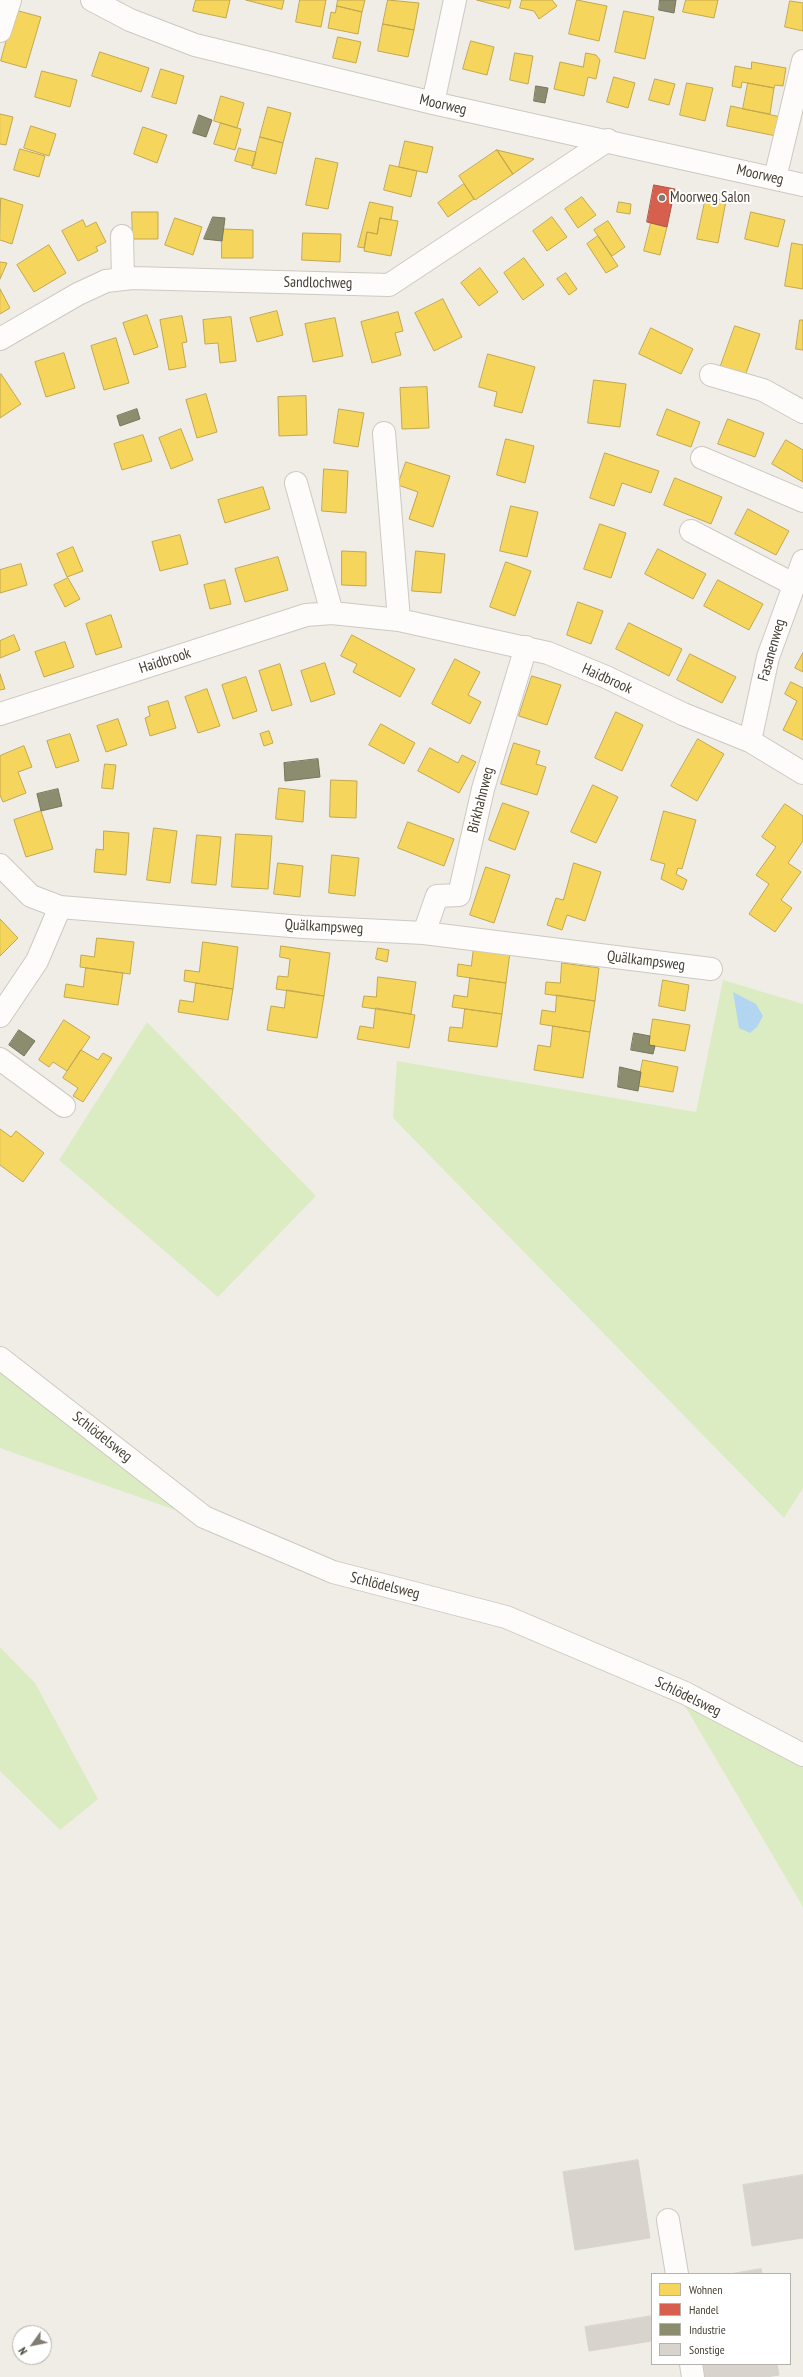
<!DOCTYPE html>
<meta charset="utf-8">
<style>
body{margin:0}
#map{position:relative;width:803px;height:2377px;overflow:hidden;background:#f0ede6;font-family:"PT Sans Narrow",sans-serif}
canvas{display:block}
.legend{position:absolute;left:651px;top:2273px;width:140px;height:92px;box-sizing:border-box;background:#fff;border:1px solid #b5b2ad;margin:0;padding:5px 7px;list-style:none;font-size:12px;color:#453f32}
.legend li{display:flex;align-items:center;gap:8px;height:20px}
.legend b{width:20px;border:1px solid #b5b2ad}
.north{position:absolute;left:12px;top:2325px;width:40px;height:40px;box-sizing:border-box;background:#fff;border:1px solid #b5b2ad;border-radius:50%;rotate:237deg;font-size:11px;font-weight:700;line-height:16px;text-align:center;color:#453f32}
.north::after{content:'';display:block;margin:auto;width:14px;height:18px;background:#817c71;clip-path:polygon(50% 0,100% 100%,50% 72%,0 100%)}
</style>
<div id="map">
<canvas width="803" height="2377"></canvas>
<ul class="legend">
<li><b style="height:11px;background:#f6d55c"></b>Wohnen</li>
<li><b style="height:11px;background:#d6604d"></b>Handel</li>
<li><b style="height:11px;background:#8c8c6e"></b>Industrie</li>
<li><b style="height:11px;background:#d8d4cd"></b>Sonstige</li>
</ul>
<div class="north">N</div>
</div>
<script>
const context = document.querySelector('canvas').getContext('2d');
context.lineJoin = 'round';
function fillPath(path, color) { context.fillStyle = color; context.fill(path, 'evenodd'); }
function trace(path, color, width, dash) { context.strokeStyle = color; context.lineWidth = width; context.lineCap = dash ? 'butt' : 'round'; context.setLineDash(dash || []); context.stroke(path); }
function drawText(font, color, halo, rows, align = 'center') {
  context.font = font + ' "PT Sans Narrow",sans-serif'; context.lineWidth = 4; context.setLineDash([]); context.textBaseline = 'middle'; context.strokeStyle = halo; context.fillStyle = color; for (const [text, x, y, turn = 0] of rows) {
    context.save(); context.translate(x, y); context.rotate((+turn || 0) * Math.PI / 180); context.textAlign = isNaN(turn) ? turn : align; if (halo) context.strokeText(text, 0, 0); context.fillText(text, 0, 0); context.restore();
  }
}
const green = new Path2D(`
 M723,980L803,1004V1488L784,1518L393,1118L397,1061L696,1112Z
 M147,1022L316,1196L218,1297L59,1160Z
 M0,1372L178,1511L0,1448Z
 M0,1647L35,1683L98,1799L60,1830L0,1771Z
 M682,1701L803,1761V1907Z`);
const water = new Path2D(`
 M733,992L756,1004L763,1016L757,1027L750,1033L739,1028Z`);
const homes = new Path2D(`
 M196,0H230L226,18L193,11Z
 M246,0H284L282,9Z
 M300,0H326L321,27L296,22Z
 M338,0H365L362,12L337,6Z
 M388,0L419,3L414,30L383,24Z
 M477,0H511L509,8Z
 M522,0H552L557,6L539,19L534,11L520,8Z
 M577,0L607,6L599,41L569,34Z
 M686,0H718L714,18L683,12Z
 M790,1L803,3V31L785,27Z
 M337,6L362,12L358,34L328,28L331,12L335,13Z
 M15,10L41,17L26,68L1,61Z
 M624,11L654,17L645,59L615,52Z
 M383,24L414,30L408,57L378,51Z
 M338,37L361,42L356,63L333,58Z
 M471,41L494,47L487,75L463,69Z
 M100,52L149,68L141,92L92,76Z
 M515,53L533,56L528,84L510,80Z
 M586,53L596,55L600,60L596,79L588,77L584,96L554,89L560,62L583,67Z
 M752,62L786,68L783,86L775,85L774,88L742,82L741,88L732,86L735,66L751,69Z
 M161,69L184,76L176,104L152,97Z
 M42,71L77,80L70,107L35,97Z
 M614,77L635,83L628,108L607,102Z
 M655,79L675,84L669,105L649,100Z
 M687,83L713,88L705,121L680,115Z
 M748,83L774,88L770,114L743,109Z
 M221,96L244,103L237,128L214,121Z
 M731,106L785,118L781,137L727,126Z
 M268,107L291,113L283,143L260,137Z
 M0,114L13,117L6,145L0,144Z
 M221,123L241,129L235,150L214,144Z
 M31,126L56,134L49,156L24,148Z
 M143,127L167,135L157,163L134,154Z
 M260,137L283,143L276,174L252,168Z
 M405,141L433,147L427,173L399,167Z
 M239,148L256,152L253,166L235,161Z
 M20,149L45,156L39,177L14,170Z
 M497,150L513,174L475,200L459,176Z
 M497,150L534,159L513,174Z
 M316,158L338,163L328,209L306,205Z
 M390,165L417,171L411,197L384,190Z
 M464,184L474,199L448,217L438,203Z
 M582,197L596,215L578,228L565,209Z
 M706,197L726,201L718,243L697,239Z
 M1,198L23,205L12,244L0,240Z
 M370,202L393,207L391,220L380,218L377,234L367,232L364,248L358,247Z
 M619,202L631,204L630,214L617,212Z
 M132,212H158V239H133Z
 M751,212L785,220L778,247L745,239Z
 M552,217L567,237L547,251L533,231Z
 M175,218L202,227L193,255L165,245Z
 M380,218L398,221L391,256L364,251L367,232L377,234Z
 M83,220L86,227L96,222L106,242L96,247L98,251L78,261L62,231Z
 M608,221L625,247L612,256L594,230Z
 M651,223L667,227L660,255L644,251Z
 M222,229L253,230V258H222Z
 M303,233L341,234L340,262L302,260Z
 M598,236L618,266L606,273L587,244Z
 M792,243L803,245V289L785,286Z
 M49,245L66,273L34,292L17,265Z
 M524,258L544,285L523,300L504,273Z
 M0,262L7,263L0,279Z
 M480,268L498,292L479,306L461,283Z
 M566,273L577,289L569,295L557,279Z
 M0,289L10,308L0,314Z
 M443,299L462,337L434,351L415,313Z
 M277,311L283,335L257,342L250,318Z
 M398,312L403,331L395,333L401,355L372,363L361,322Z
 M147,315L158,347L134,355L123,323Z
 M182,316L187,342L182,343L186,367L169,370L160,320Z
 M231,317L236,361L220,363L218,343L205,344L203,320Z
 M335,318L343,356L313,362L305,324Z
 M800,320H803V350L796,349Z
 M735,326L760,334L745,376L720,368Z
 M651,328L693,349L681,374L639,354Z
 M116,338L129,383L104,390L91,346Z
 M64,353L75,388L46,397L35,362Z
 M488,354L535,367L522,413L494,406L497,392L479,387Z
 M1,374L21,404L0,418V375Z
 M594,380L626,384L620,427L588,423Z
 M427,387L429,428L402,429L400,388Z
 M206,394L217,432L197,438L186,400Z
 M306,396L307,435L279,436L278,397Z
 M339,409L364,413L358,447L334,443Z
 M667,409L700,422L691,447L657,435Z
 M728,419L764,433L755,457L718,444Z
 M181,429L193,460L171,469L159,438Z
 M143,435L152,461L122,470L114,444Z
 M506,439L534,446L525,483L497,475Z
 M786,440L803,450V482L772,464Z
 M605,453L659,471L651,493L622,483L614,506L590,498Z
 M406,462L450,476L433,527L409,519L418,492L398,485Z
 M324,469L348,471L346,513L322,511Z
 M675,478L722,497L711,524L664,505Z
 M263,487L270,509L225,523L218,500Z
 M511,506L538,512L527,557L500,551Z
 M748,509L789,531L776,555L735,534Z
 M600,524L626,533L611,578L584,569Z
 M180,535L188,564L160,571L152,542Z
 M73,547L83,571L67,577L57,554Z
 M658,549L706,574L693,599L645,574Z
 M342,551L366,552V586L342,585Z
 M416,551L445,554L441,593L412,591Z
 M278,557L288,590L245,602L235,569Z
 M506,562L531,571L515,616L490,607Z
 M21,564L27,585L0,593V570Z
 M68,578L80,599L65,607L54,585Z
 M225,580L231,604L210,609L204,585Z
 M718,580L763,604L749,630L704,606Z
 M578,602L603,611L591,644L567,635Z
 M111,615L122,647L96,655L86,624Z
 M629,623L682,649L669,676L616,649Z
 M14,635L20,650L0,658V641Z
 M352,635L415,669L400,697L353,672L357,664L341,656Z
 M65,642L74,667L44,677L35,652Z
 M803,653V672L795,668Z
 M690,654L736,677L722,703L677,680Z
 M455,659L480,672L468,695L481,702L470,724L432,704Z
 M325,663L335,694L311,702L301,671Z
 M280,664L292,705L272,711L259,671Z
 M0,674L5,689L0,690Z
 M532,676L561,685L547,725L519,716Z
 M246,677L257,711L233,719L222,685Z
 M791,682L803,688V740L783,730L797,701L785,694Z
 M207,689L220,726L198,733L185,697Z
 M168,701L176,728L150,736L145,718L150,716L148,707Z
 M616,712L643,725L622,771L595,758Z
 M118,719L127,745L106,752L97,726Z
 M381,724L415,743L404,764L369,745Z
 M269,731L273,743L264,746L260,734Z
 M70,734L79,761L56,768L47,741Z
 M698,739L724,754L697,801L671,786Z
 M514,743L540,751L536,764L546,767L537,795L501,784Z
 M24,746L32,767L18,772L26,793L3,802L0,795V756Z
 M430,748L458,763L462,755L476,762L459,793L418,771Z
 M105,764L116,765L113,789L102,788Z
 M331,780L357,781L356,818L330,817Z
 M593,785L618,797L596,843L571,832Z
 M279,788L305,791L303,822L276,819Z
 M503,803L529,812L515,850L489,840Z
 M785,804L803,816V841L788,863L801,872L781,900L792,908L775,932L749,914L769,884L756,875L776,847L762,837Z
 M41,811L53,849L26,857L14,820Z
 M664,811L696,820L682,869L678,868L676,874L687,880L683,890L661,879L665,864L651,860Z
 M408,822L454,839L444,866L398,848Z
 M154,828L177,831L170,883L147,880Z
 M104,831L129,833L126,875L94,872L96,849L103,850Z
 M236,834L272,836L268,889L232,887Z
 M197,835L221,837L216,885L192,883Z
 M332,855L359,858L355,896L329,893Z
 M278,863L303,866L300,897L274,894Z
 M574,863L601,872L585,921L567,915L562,930L547,925L556,898L563,900Z
 M486,867L510,875L494,923L470,915Z
 M0,919L18,938L0,956Z
 M97,938L134,942L130,974L80,967L81,955L94,957Z
 M203,942L238,947L233,989L184,981L185,970L199,972Z
 M281,946L330,953L324,996L276,989L278,976L288,977L290,959L280,957Z
 M474,947L510,952L506,983L457,976L458,964L471,966Z
 M378,948L389,950L387,962L376,959Z
 M562,963L599,968L595,1001L545,994L546,982L560,983Z
 M86,968L123,973L118,1005L64,997L66,984L83,987Z
 M378,977L416,982L411,1014L362,1007L364,996L376,997Z
 M470,978L506,983L502,1014L452,1007L454,995L467,997Z
 M663,980L689,985L685,1011L659,1006Z
 M196,983L233,989L228,1020L178,1012L180,1000L193,1002Z
 M287,990L324,996L317,1038L267,1030L271,1006L284,1008Z
 M557,995L595,1001L590,1032L540,1024L542,1010L555,1012Z
 M376,1008L415,1015L409,1048L357,1039L360,1026L373,1028Z
 M465,1009L502,1014L497,1047L448,1041L450,1027L462,1028Z
 M653,1019L690,1025L685,1051L649,1045Z
 M64,1020L90,1037L67,1071L53,1062L49,1067L39,1060Z
 M553,1026L590,1032L583,1078L534,1070L538,1045L550,1047Z
 M81,1050L98,1060L103,1053L112,1058L83,1102L73,1096L78,1088L63,1078Z
 M643,1060L678,1067L673,1092L638,1086Z
 M0,1129L11,1137L16,1131L44,1153L23,1182L0,1165Z`);
const shops = new Path2D(`
 M654,185L675,189L667,227L647,222Z`);
const industry = new Path2D(`
 M660,0H676L674,13L659,10Z
 M536,86L548,88L545,103L534,101Z
 M199,115L212,120L206,137L193,133Z
 M213,217L225,218L222,241L204,239Z
 M137,409L140,419L120,426L117,416Z
 M318,759L320,777L285,781L284,763Z
 M58,789L62,806L41,811L37,794Z
 M19,1030L35,1041L24,1056L9,1045Z
 M634,1033L650,1036L649,1045L655,1046L653,1054L631,1050Z
 M620,1067L641,1072L638,1091L618,1087Z`);
const building = new Path2D(`
 M638,2160L650,2238L575,2250L563,2172Z
 M803,2175V2238L752,2246L743,2185Z
 M761,2269L762,2274H730Z
 M652,2316V2341L589,2351L585,2327Z
 M703,2364H777L779,2375L766,2377H705Z`);
const minor = new Path2D(`
 M92,0L130,20L195,45L433,103L803,185
 M0,31L10,0
 M433,103L455,0
 M775,178L803,61
 M122,236L123,279
 M0,339L78,294L106,281L133,278L389,285L608,140
 M711,375L763,390L803,412
 M384,433L399,620
 M702,458L803,501
 M296,483L332,613
 M691,531L793,584
 M0,714L306,615L332,613L399,620L548,653L606,677L683,714L750,741L803,773
 M750,741L768,657L803,561
 M0,865L31,896L60,907L303,927L424,933L711,969
 M424,933L437,896L459,895L483,789L526,647
 M0,1016L37,961L60,907
 M0,1059L64,1106
 M0,1358L204,1517L333,1572L506,1617L685,1693L803,1755
 M668,2220L677,2274
 M691,2364L693,2377`);
const markers = [
 [662,198,4,"#817c71"]
];
const streetNames = [
 ["Moorweg",443,105,13],
 ["Moorweg",760,175,13],
 ["Sandlochweg",318,283,1],
 ["Fasanenweg",772,650,-74],
 ["Haidbrook",165,661,-18],
 ["Haidbrook",607,679,24],
 ["Birkhahnweg",481,800,-76],
 ["Quälkampsweg",324,927,3],
 ["Quälkampsweg",646,961,7],
 ["Schlödelsweg",102,1437,38],
 ["Schlödelsweg",385,1586,14],
 ["Schlödelsweg",688,1697,26]
];
const poiNames = [
 ["Moorweg Salon",670,198]
];
fillPath(green, '#dbecc3');
fillPath(water, '#b2d5f2');
fillPath(homes, '#f6d55c');
trace(homes, '#c1a84f', 1);
fillPath(shops, '#d6604d');
trace(shops, '#aa5645', 1);
fillPath(industry, '#8c8c6e');
trace(industry, '#77755c', 1);
fillPath(building, '#d8d4cd');
trace(building, '#d8d4cc', 1);
trace(minor, '#ccc9c2', 24);
trace(minor, '#fdfcfb', 22);
for (const [x, y, r, color] of markers) { const dot = new Path2D(); dot.arc(x, y, r, 0, 2 * Math.PI); context.fillStyle = color; context.fill(dot); trace(dot, '#fff', 1.5); }
drawText('15px', '#453f32', '#fff', streetNames);
drawText('15px', '#453f32', '#fff', poiNames, 'left');
</script>
